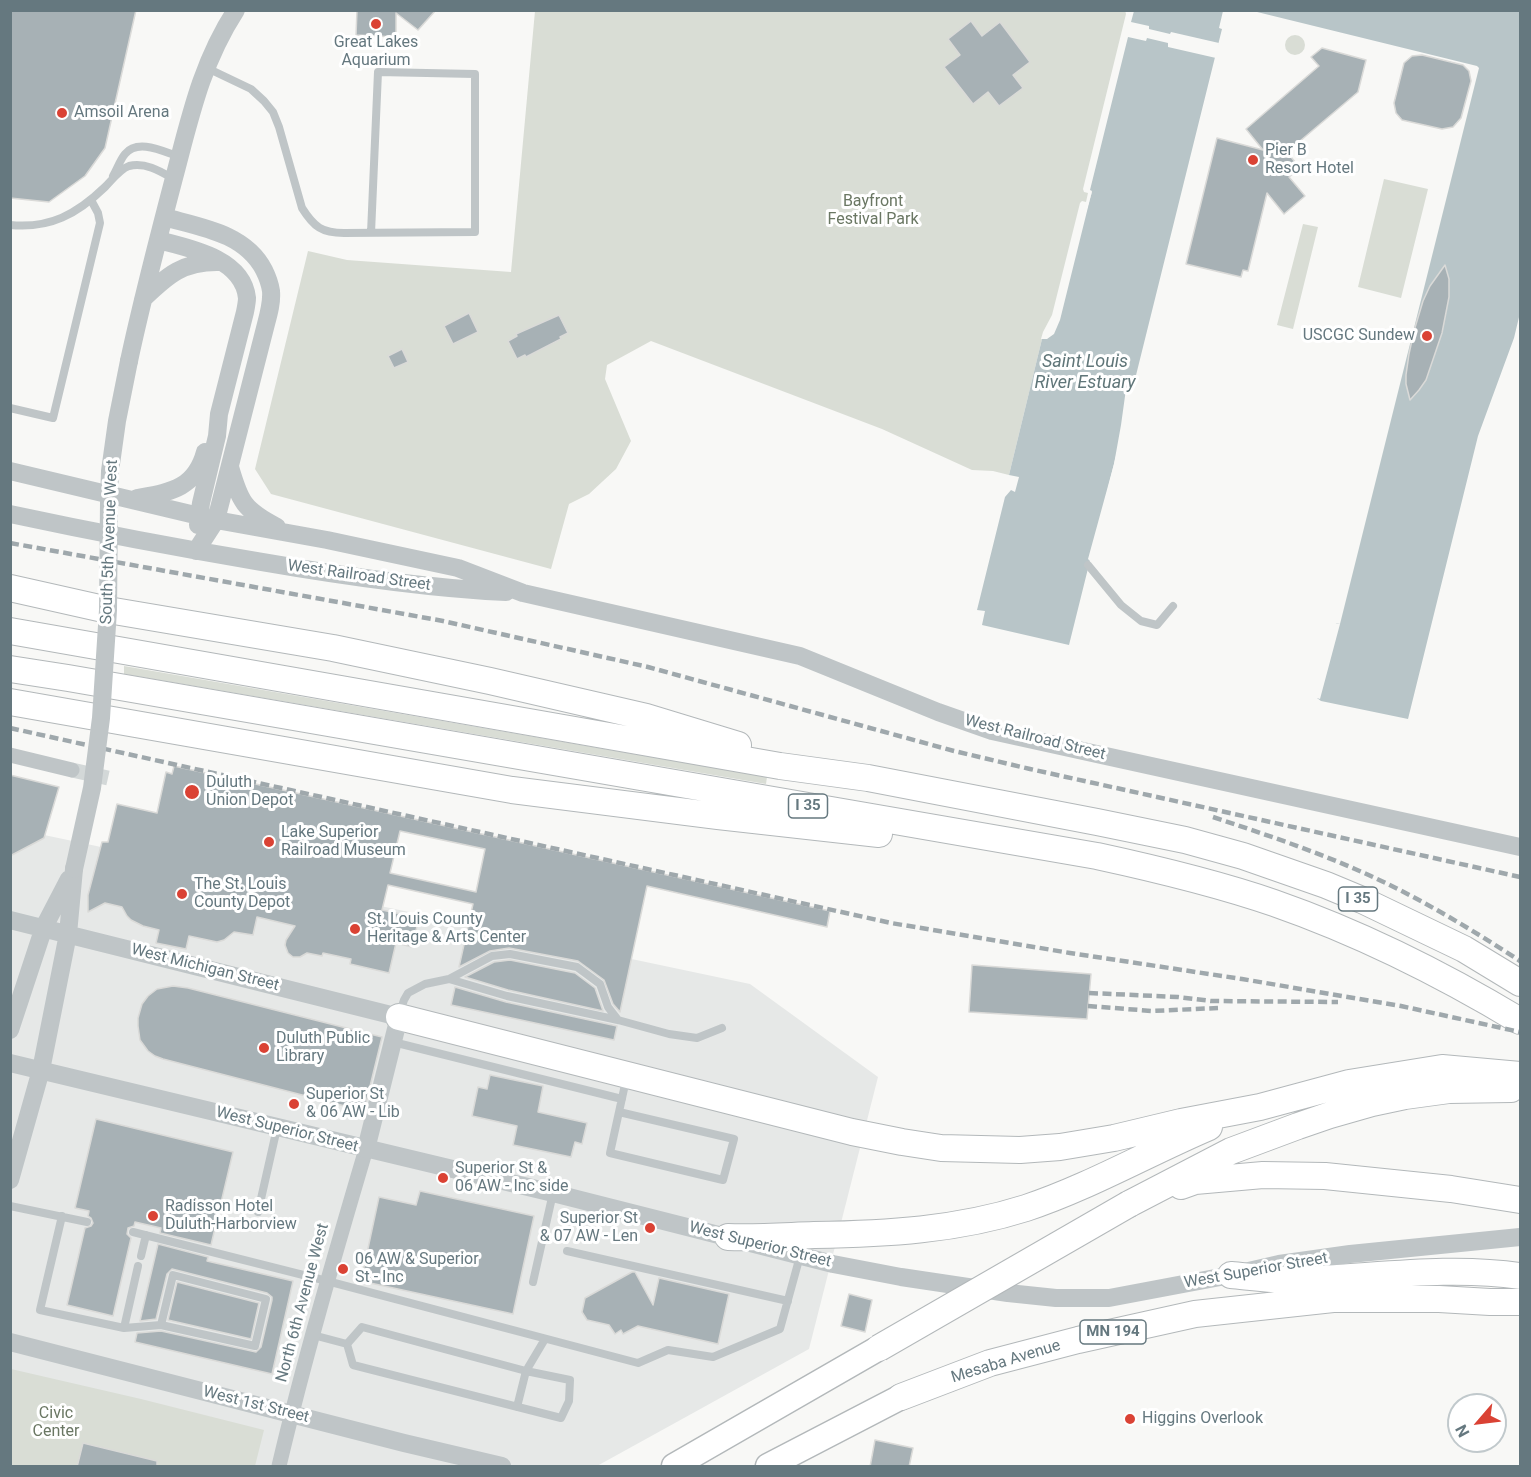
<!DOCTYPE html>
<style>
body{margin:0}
#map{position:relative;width:1531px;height:1477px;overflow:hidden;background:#f8f8f6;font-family:Roboto,sans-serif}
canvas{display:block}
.frame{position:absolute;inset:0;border:12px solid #65787f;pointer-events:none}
.north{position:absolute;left:1447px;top:1393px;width:60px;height:60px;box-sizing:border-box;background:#fff;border:2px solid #c1c9cc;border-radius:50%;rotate:242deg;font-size:16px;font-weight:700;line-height:24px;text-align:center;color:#65787f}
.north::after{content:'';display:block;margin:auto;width:21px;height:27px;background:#da4234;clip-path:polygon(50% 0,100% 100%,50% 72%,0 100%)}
</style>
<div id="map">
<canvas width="1531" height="1477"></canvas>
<div class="frame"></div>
<div class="north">N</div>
</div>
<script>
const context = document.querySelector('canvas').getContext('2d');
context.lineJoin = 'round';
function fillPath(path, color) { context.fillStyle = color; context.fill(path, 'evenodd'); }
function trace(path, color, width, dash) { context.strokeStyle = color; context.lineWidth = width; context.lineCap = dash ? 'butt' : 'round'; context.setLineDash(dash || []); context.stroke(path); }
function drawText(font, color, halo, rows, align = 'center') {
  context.font = font + ' Roboto,sans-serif'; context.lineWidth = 6; context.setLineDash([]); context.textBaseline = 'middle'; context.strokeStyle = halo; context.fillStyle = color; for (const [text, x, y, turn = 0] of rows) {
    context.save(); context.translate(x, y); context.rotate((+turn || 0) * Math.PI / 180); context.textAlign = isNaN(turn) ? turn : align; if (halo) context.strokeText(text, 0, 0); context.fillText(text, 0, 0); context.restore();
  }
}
const built = new Path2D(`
 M11,828L750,984L878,1077L809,1349L597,1466H11Z`);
const green = new Path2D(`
 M535,11H1128L1092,191L1055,316L1042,339L1009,475L993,471L972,470L882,429L651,341L607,365L605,379L631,441L616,469L589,494L569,504L551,569L271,494L255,469L308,251L347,260L511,272Z
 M1285 45a10 10 0 1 1 20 0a10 10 0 1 1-20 0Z
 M1384,179L1428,189L1401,298L1358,287Z
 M1303,224L1318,227L1293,329L1277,325Z
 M124,666L767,777L766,784L124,674Z
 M11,1369L141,1399L264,1430L255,1466H11Z`);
const water = new Path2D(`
 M1128,11H1223L1219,28L1222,29L1069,645L982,625L985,611L977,610L1005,497L1011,490L1015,492L1019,477L1009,475L1042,339L1055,316L1092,192L1086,190Z
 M1253,11H1520V313L1514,338L1478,436L1408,719L1321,701L1317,698L1336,623L1340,624L1479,68L1477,66Z`);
const pier = new Path2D(`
 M1125,10L1134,11L1131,22L1149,26V29L1170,34L1171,32L1219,43L1216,58L1168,47V43L1147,38L1146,41L1128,37L1090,190L1092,191L1060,320L1054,334L1047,339H1041L1043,332L1052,315L1080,203L1082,201L1086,202L1088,193L1084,192L1083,189L1126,14Z
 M1126,389L1132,390L1133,400L1092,563L1088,559L1114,464L1121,425Z
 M1335,623L1340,624L1320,699L1314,697L1332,626Z`);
const building = new Path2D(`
 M10,10H136L105,148L85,176L49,202L10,198Z
 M357,10H436L418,30L396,13V37L356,35Z
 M971,21L982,36L1000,22L1030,62L1013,75L1023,88L999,106L988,92L973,104L944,67L960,55L948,39Z
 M1322,48L1366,60L1358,92L1287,152L1300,168L1289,177L1305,196L1284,214L1267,193L1248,271L1243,270L1241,277L1186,264L1217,138L1263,150L1246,129L1319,66L1311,57Z
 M1422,55L1463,65L1469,71L1471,81L1461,118L1453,127L1442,129L1402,120L1396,113L1394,103L1404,63L1412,56Z
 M1445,265L1449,279V297L1442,333L1426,380L1419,390L1410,400L1406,384V375L1409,354L1414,331L1423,301L1430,286Z
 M469,313L478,332L453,344L444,326Z
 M559,315L568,333L560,337L561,339L526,357L525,355L517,359L508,341L517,336L516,334Z
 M402,349L408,362L394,368L388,356Z
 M174,766L830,911L827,927L647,886L620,1012L613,1004L604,980L578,961L509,948L490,951L459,967L473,904L388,885L382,910L419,918L412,947L396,943L389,973L350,964L351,959L323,953L322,956L307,953L300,957H293L288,953L285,945L286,940L295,926L257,917L253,935L234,932L224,940L217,942L189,936L186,949L156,943L159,930L143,926L131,920L127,916L122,907L105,903L88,912V895L102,842H108L117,804L157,813L166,772L172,774ZM400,831L485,849L476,892L390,873Z
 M10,775L59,787L44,838L10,856Z
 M510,960L575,973L595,988L603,1011L508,990L465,977L494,962Z
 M972,965L1091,974L1087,1019L969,1012Z
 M173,986L188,988L382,1037L364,1111L163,1059L155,1056L148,1051L140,1040L138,1026V1018L142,1004L148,996L157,989Z
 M455,987L506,1002L617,1026L614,1040L451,1005Z
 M490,1075L543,1086L538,1112L587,1123L582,1144L575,1142L571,1157L513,1145L517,1126L472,1116L478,1087L487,1089Z
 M96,1119L233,1152L211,1245L160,1233L161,1228L135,1222L134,1226L128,1228L127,1234L131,1238L113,1316L67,1305L85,1228L91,1226L93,1223L91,1218L88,1216L89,1211L75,1208Z
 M420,1191L534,1216L513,1314L361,1281L379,1197L416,1205Z
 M158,1244L208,1257L207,1261L293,1281L272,1374L135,1342L137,1333L161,1331L256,1352L261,1347L272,1300V1297L267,1293L172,1269L167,1274L156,1319L140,1321Z
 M632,1272H635L653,1305L659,1278L729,1294L718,1344L638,1326L623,1334L621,1330L615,1334L609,1325L587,1320L582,1312L585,1298Z
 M177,1282L259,1303L251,1339L168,1320Z
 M849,1294L872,1300L865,1332L841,1326Z
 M875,1440L913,1448L909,1467H870Z
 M83,1443L157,1461V1467H77Z`);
const minorTunnel = new Path2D(`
 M72,770L108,778`);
const service = new Path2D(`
 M207,68L251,89L264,101L273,112L279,127L302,208C314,227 322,233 344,233L475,232V74L378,72L371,233
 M113,176C117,169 120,160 125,154C138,138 164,152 180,157
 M10,225C50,229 77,214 105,187C112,180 120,169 129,166C145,162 160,171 172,178
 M10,408L53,418L100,223L98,213L91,200
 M1088,565L1121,605L1141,621L1157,625L1173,606
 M449,979L507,996L618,1020L669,1034L697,1038L722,1028
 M400,1012L404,1000L408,993L425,984L449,979L492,956L510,954L577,967L600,984L608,1007L618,1020
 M393,1042L622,1099
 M619,1112L734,1139L723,1180L610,1153L626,1080
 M10,1206L87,1222
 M258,1212L277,1128
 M62,1216L40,1310L124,1328L138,1266
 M133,1232L327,1281L638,1363L668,1350L713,1357L780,1329L800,1256
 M567,1251L788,1301
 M141,1256L146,1235
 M533,1282L553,1193
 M362,1327L526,1371L570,1380L569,1401L561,1418L353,1365L347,1344Z
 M124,1328L161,1325L255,1346L266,1299L173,1275L161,1325
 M313,1335L347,1344
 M517,1407L526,1371L545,1339`);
const minor = new Path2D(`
 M10,755L72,770
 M279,1466C304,1360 335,1254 366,1149`);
const tertiary = new Path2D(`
 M164,217C200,227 245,233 264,270C267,276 270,284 271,291C272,302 269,313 266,324L216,520L196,551
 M158,240C189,248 243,258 247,298C247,302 246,307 245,312L219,414L217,436L201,503L198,525
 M143,299C168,275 183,261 220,262
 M129,361C142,300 158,239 174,178C190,118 201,64 236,10
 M230,467C240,502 244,510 277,527
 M10,471L216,520L327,540L458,568L523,593L800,656L938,712L992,731L1520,847
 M137,498C170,492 195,489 205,452
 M10,514C94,532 178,548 262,562C343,576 424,588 506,592
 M10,920L399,1017L366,1149
 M10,1030L44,927L69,879
 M10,1063L553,1193L833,1264L901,1277L1008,1293L1056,1298H1109L1231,1275L1279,1264L1350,1254L1520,1237
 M10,1180L41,1070L68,934L74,869
 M10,1342L404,1443L502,1466`);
const trunk = new Path2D(`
 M674,1466L879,1348
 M768,1466L901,1397`);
const motorway = new Path2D(`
 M10,588L108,610L333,648L490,681L646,717L738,745
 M10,631L780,766L868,778L1097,822L1185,840L1243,856L1326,885L1362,900L1464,949L1520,983
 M10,669L68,678L1097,856C1157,869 1216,883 1274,903C1360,933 1442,974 1520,1021
 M10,702L512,790L718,816L879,834
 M399,1017L852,1132L902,1142L941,1148L1020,1150L1060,1147L1114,1138L1181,1122L1260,1107L1349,1083L1442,1068L1520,1075
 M1181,1186L1195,1181L1263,1175L1325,1176L1451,1189L1520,1200
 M1129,1204L1231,1151L1298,1126L1330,1115L1372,1103L1405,1096L1449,1090L1511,1089
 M728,1237C757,1238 785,1236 814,1235C886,1234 957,1230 1026,1208C1089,1187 1148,1153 1209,1127
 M1231,1275C1252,1277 1274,1280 1296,1280C1370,1278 1446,1265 1520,1276
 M901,1397L990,1363L1078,1340L1195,1314L1333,1299H1439L1490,1302H1520`);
const rail = new Path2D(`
 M10,543L443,621L648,667L954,751L1030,769L1520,877
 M10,728L891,923L1070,953L1242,979L1401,1006L1520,1032
 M1213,817C1261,833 1309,849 1355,869C1413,894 1468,927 1520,961
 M1089,993L1178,997L1211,1001L1338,1002
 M1088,1006L1152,1011L1218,1008`);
const tertiaryBridge = new Path2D(`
 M74,869L92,788L101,718L108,610L109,502L110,471L117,421L129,361`);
const motorwayBridge = new Path2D(`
 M879,1348L1129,1204`);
const markers = [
 [376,24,6,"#da4234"],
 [62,113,6,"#da4234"],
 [1253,160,6,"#da4234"],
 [1427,336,6,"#da4234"],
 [192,792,8,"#da4234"],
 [269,842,6,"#da4234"],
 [182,894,6,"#da4234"],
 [355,929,6,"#da4234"],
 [264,1048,6,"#da4234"],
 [294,1104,6,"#da4234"],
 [443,1178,6,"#da4234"],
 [153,1216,6,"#da4234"],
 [650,1228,6,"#da4234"],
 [343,1269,6,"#da4234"],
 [1130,1419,6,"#da4234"]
];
const shields = [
 [808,806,39],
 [1358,899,39],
 [1113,1332,66]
];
const shieldNames = [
 ["I 35",808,806],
 ["I 35",1358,899],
 ["MN 194",1113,1332]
];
const poiNames = [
 ["Great Lakes",376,43,"center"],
 ["Aquarium",376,61,"center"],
 ["Amsoil Arena",74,113],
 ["Pier B",1265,151],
 ["Resort Hotel",1265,169],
 ["USCGC Sundew",1415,336,"right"],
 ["Duluth",206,783],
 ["Union Depot",206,801],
 ["Lake Superior",281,833],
 ["Railroad Museum",281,851],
 ["The St. Louis",194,885],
 ["County Depot",194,903],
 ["St. Louis County",367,920],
 ["Heritage & Arts Center",367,938],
 ["Duluth Public",276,1039],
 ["Library",276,1057],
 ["Superior St",306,1095],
 ["& 06 AW - Lib",306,1113],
 ["Superior St &",455,1169],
 ["06 AW - Inc side",455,1187],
 ["Radisson Hotel",165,1207],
 ["Duluth-Harborview",165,1225],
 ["Superior St",638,1219,"right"],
 ["& 07 AW - Len",638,1237,"right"],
 ["06 AW & Superior",355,1260],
 ["St - Inc",355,1278],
 ["Higgins Overlook",1142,1419]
];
const parkNames = [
 ["Bayfront",873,202],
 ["Festival Park",873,220],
 ["Civic",56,1414],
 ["Center",56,1432]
];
const streetNames = [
 ["South 5th Avenue West",110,542,-88],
 ["West Railroad Street",359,576,8],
 ["West Railroad Street",1035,738,14],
 ["West Michigan Street",205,968,14],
 ["West Superior Street",287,1130,14],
 ["West Superior Street",760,1245,14],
 ["West Superior Street",1256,1271,-10],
 ["North 6th Avenue West",303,1303,-75],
 ["Mesaba Avenue",1006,1362,-17],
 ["West 1st Street",256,1405,14]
];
const waterNames = [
 ["Saint Louis",1085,362],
 ["River Estuary",1085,383]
];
fillPath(built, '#e6e8e7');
fillPath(green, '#d9ddd5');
fillPath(water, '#b8c5c8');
fillPath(pier, '#f8f8f6');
fillPath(building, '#a7b1b5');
trace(building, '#dadad8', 1.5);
trace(minorTunnel, '#d3d8d8', 15, [15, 8]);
trace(trunk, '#b3b8ba', 27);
trace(motorway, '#b3b8ba', 28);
trace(service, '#bfc5c7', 8);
trace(minor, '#bfc5c7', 15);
trace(tertiary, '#bfc5c7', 18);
trace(trunk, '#fff', 24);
trace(motorway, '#fff', 26);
trace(rail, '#9fa8ac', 4.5, [9, 4.5]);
trace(motorwayBridge, '#b3b8ba', 28, []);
trace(tertiaryBridge, '#bfc5c7', 18);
trace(motorwayBridge, '#fff', 26);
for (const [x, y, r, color] of markers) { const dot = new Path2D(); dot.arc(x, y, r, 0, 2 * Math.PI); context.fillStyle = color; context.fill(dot); trace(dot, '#fff', 2); }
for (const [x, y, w] of shields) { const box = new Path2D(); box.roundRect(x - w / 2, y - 12, w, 24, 4.5); context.fillStyle = '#fff'; context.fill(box); trace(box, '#65787f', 1.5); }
drawText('bold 15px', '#65787f', null, shieldNames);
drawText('16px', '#65787f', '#fff', poiNames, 'left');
drawText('16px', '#6a7763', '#fff', parkNames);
drawText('16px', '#65787f', '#fff', streetNames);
drawText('italic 18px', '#607679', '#fff', waterNames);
</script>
